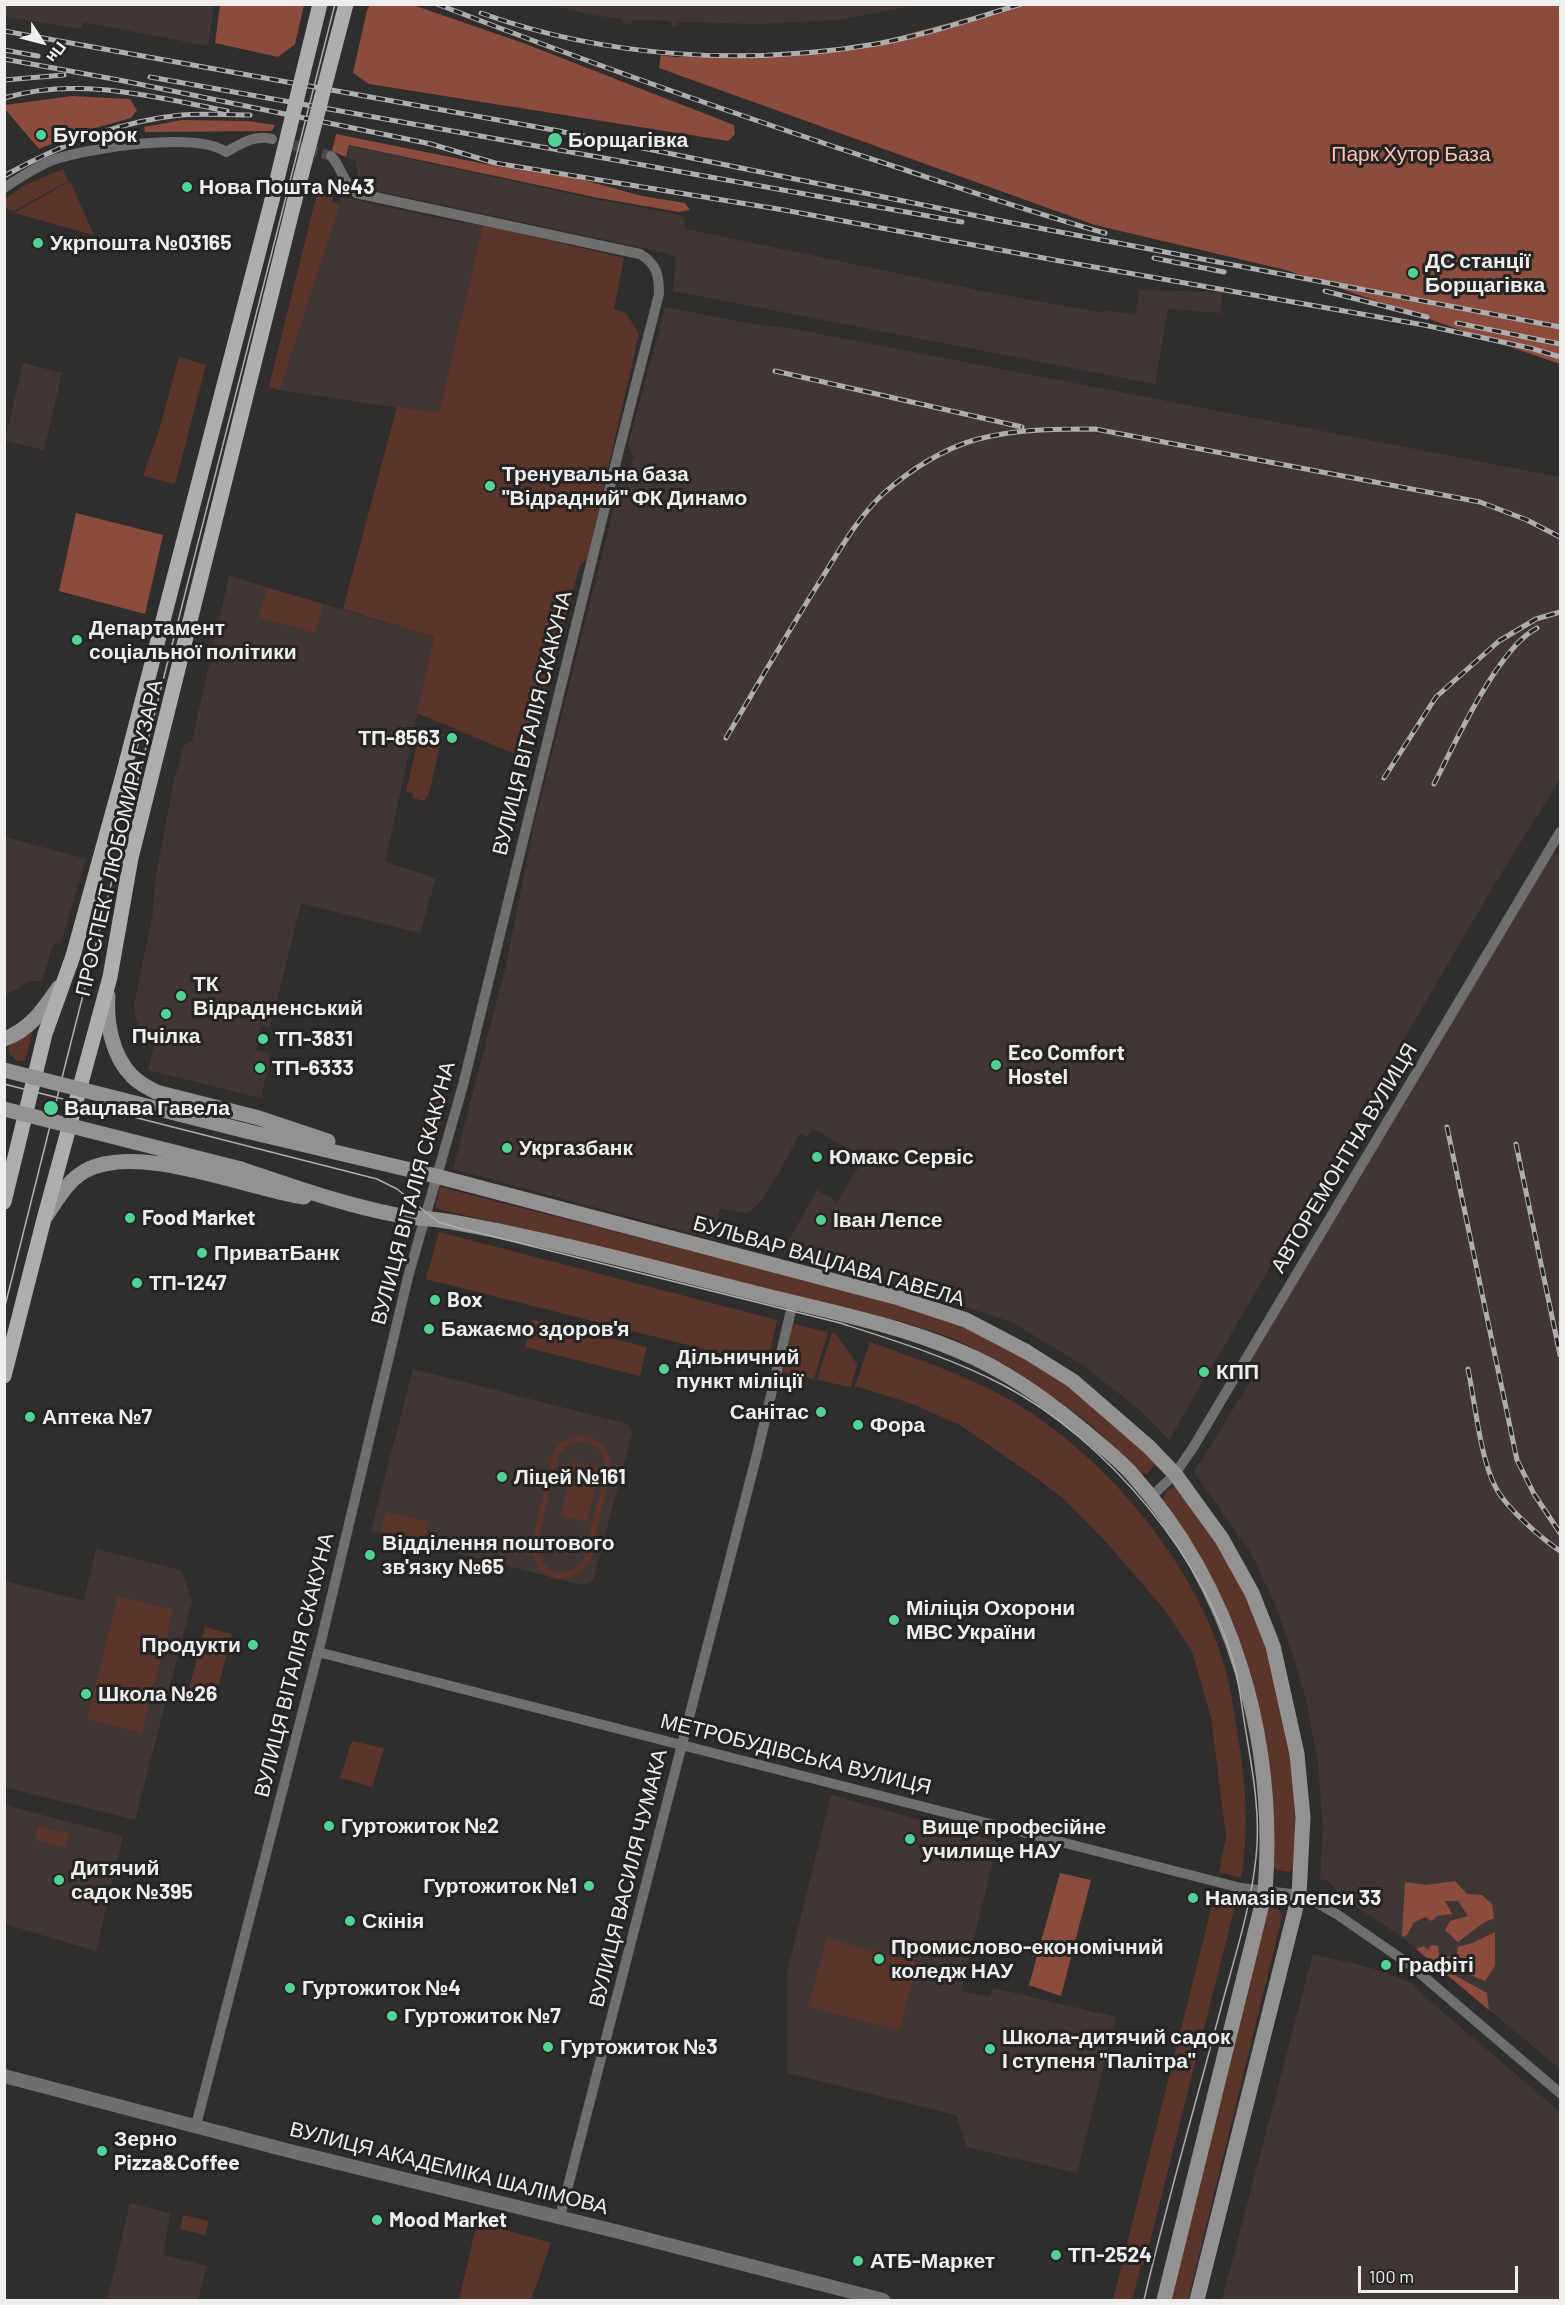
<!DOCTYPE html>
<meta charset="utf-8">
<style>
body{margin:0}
#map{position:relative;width:1565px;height:2305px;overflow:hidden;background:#302d2d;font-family:Barlow,sans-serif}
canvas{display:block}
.frame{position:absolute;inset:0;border:6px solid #efeeed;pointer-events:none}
.north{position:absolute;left:12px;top:12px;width:60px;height:60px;-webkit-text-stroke:4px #262423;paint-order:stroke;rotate:126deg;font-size:16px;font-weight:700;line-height:24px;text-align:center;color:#efeeed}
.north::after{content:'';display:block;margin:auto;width:21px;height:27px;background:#efeeed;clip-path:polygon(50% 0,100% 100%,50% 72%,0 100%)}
.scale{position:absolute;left:1358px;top:2266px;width:160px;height:27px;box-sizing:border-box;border:3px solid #efeeed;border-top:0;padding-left:8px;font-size:18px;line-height:21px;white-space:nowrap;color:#efeeed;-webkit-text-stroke:4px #262423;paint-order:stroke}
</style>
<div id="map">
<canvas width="1565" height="2305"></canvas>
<div class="frame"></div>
<div class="north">Пн</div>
<div class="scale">100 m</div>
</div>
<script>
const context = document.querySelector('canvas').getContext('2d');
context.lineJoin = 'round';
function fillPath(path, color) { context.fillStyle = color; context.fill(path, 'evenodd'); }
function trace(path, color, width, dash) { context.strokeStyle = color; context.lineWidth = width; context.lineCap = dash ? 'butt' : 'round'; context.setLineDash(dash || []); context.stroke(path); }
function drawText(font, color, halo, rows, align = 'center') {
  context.font = font + ' Barlow,sans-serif'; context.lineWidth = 6; context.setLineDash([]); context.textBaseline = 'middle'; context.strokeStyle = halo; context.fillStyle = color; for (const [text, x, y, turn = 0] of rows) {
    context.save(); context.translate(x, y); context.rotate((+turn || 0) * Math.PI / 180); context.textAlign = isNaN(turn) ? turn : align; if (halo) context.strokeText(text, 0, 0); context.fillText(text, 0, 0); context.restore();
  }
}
const built = new Path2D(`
 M4,5L5,4L214,5L208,46L83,22L81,29L5,17Z
 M549,5H918L837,20L761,24L678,22V26H671V21L633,20L632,24L623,23V19L593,15Z
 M350,146L599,200L671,213L684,218L686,229L987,292L1105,313L1106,310L1135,315L1140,290L1222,292L1221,313L1168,309L1155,384L673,291L676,258L667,253L368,189L359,180L355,160L346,158Z
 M342,197L451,221L483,225L439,414L280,390Z
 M665,307L758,325L789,328L1560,477V779L1497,880L1169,1440L1139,1409L1082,1365L1014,1323L845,1267L783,1251L817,1190L837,1202L858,1168L860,1159L856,1153L812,1128L807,1137L800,1133L780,1171L759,1203L752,1210L744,1213L720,1208L712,1239L453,1169L505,970L534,825L623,472L630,468L634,457L628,446Z
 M23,363L62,373L44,450L5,441Z
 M229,576L434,637L385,862L436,878L420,933L301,903L270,1028L261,1026L256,1050L268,1053L270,1060L261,1098L148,1070L157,1034L148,1035L141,1031L136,1019L134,1005L153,913L155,881L174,780L184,745L192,741Z
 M5,837L86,859L61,943L53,944L42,981H28L17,989L5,995Z
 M1546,848L1559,855L1560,852V2069L1402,1937L1345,1899L1327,1880L1320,1879L1323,1828L1318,1763L1306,1699L1291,1649L1274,1602L1251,1553L1194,1472L1250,1382L1237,1374Z
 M413,1369L628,1424L632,1433L593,1581L582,1585L371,1531Z
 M96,1549L181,1570L192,1601L135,1820L5,1787L4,1581L84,1601Z
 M831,1795L998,1842L961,1991L990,1997L993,1988L1116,2017L1077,2173L967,2147L956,2115L787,2073V1973Z
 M4,1805L123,1836L96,1951L5,1924Z
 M1313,1954L1375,1969L1412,1983L1424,1996L1560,2112V2300H1222Z
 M130,2203L170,2213L163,2255L207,2266L198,2300H118L108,2298Z`);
const green = new Path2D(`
 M63,169L68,181L14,211L5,208V199L23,186Z
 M70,181L94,235L14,213Z
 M318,189L334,194L332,202L340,204L280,390L269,387Z
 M483,225L624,258L614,309L626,313L639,334L587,559L580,565L531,742H527L522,757L417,713L434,637L343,609L397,407L439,413Z
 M179,357L206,365L175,484L143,476L159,431Z
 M268,588L323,604L315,633L259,617Z
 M421,729L443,734L428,797H426L425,801L412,798L413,793L406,792Z
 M30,1033L32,1035L25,1061H18L9,1054V1044Z
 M431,1095L448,1100L437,1136L420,1131Z
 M440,1187L906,1306L963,1324L1022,1355L1106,1413L1155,1464L1147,1474L1140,1473L1093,1426L1013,1369L955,1339L900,1321L435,1208Z
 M439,1232L777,1320L767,1365L426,1279Z
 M532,1319L647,1347L640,1376L525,1347Z
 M793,1324L828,1332L814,1379L782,1372Z
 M832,1333L836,1334L857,1364L851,1387L817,1380Z
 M870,1342C915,1358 959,1373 1001,1395C1100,1448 1200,1566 1227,1675C1231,1691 1233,1708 1236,1725C1245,1776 1250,1827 1241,1878L1219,1872L1226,1837L1211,1718L1192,1651L1165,1610L1108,1544L1064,1499L1038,1479L960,1425L910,1403L855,1386Z
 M578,1435C597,1437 607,1445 612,1463L591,1558C572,1590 537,1584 531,1547L553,1453L561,1442ZM577,1441C595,1442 603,1449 606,1467L584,1559C567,1583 541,1573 537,1546L559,1454L567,1445Z
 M573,1462L600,1468L587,1522L561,1516Z
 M1177,1486C1202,1520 1227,1555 1246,1594C1286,1677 1297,1776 1296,1867L1289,1872L1277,1870L1272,1866L1258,1709L1162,1501L1167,1490Z
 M386,1512L429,1522L424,1542L381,1531Z
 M118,1596L173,1610L142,1733L87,1719Z
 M205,1627L232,1634L215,1699L188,1692Z
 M352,1741L384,1748L372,1787L340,1778Z
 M38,1826L69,1834L66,1848L35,1840Z
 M1215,1893L1237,1898L1144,2265H1141L1132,2300H1113Z
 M1268,1907L1279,1910L1282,1917L1188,2300H1170Z
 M827,1938L918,1963L899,2031L808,2006Z
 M183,2215L209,2221L205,2235L180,2229Z
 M477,2222L551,2243L531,2300H459Z`);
const forest = new Path2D(`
 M220,5H304L295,44L278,57L215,43Z
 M370,5H413L523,43L734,125L735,134L728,141L369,84L353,73L367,10Z
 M1015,5H1560V364L1286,270L1095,225L659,68L661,55L675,57L845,51Z
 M72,96L130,99L137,110L131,118L81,132L39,149L5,109V105Z
 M182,120L247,121L275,125L272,131L145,132L144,127Z
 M336,134L495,166L576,178L642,196L685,203L690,210L679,212L599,198L349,145L346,157L332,151Z
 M76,513L163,535L145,614L59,591Z
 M1060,1873L1091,1880L1061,1996L1029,1985Z
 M1455,1881L1467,1894L1482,1895L1492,1904L1494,1918L1483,1923L1458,1942L1445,1930L1450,1921L1468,1916L1458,1901H1445L1452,1914L1437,1916L1431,1921L1426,1917L1414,1922L1407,1935L1402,1937L1405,1882L1426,1885Z
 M1495,1932V1966L1485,1981L1463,1972L1456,1976L1487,1993L1489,2010L1416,1949L1424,1946L1428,1950L1431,1945L1438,1946L1439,1954L1456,1958L1458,1947L1472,1943Z`);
const minorTunnel = new Path2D(`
 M279,141L331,156`);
const minor = new Path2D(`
 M4,188C19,178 36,167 53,160C87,148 197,131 226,152C241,144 255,134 272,139
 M1151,1497L1175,1474L1194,1446L1560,832
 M318,1652L1241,1888L1299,1895L1307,1897L1338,1915L1409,1964L1560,2093
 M196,2125L322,1637L408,1277L463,1085L619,450L659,294C659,275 657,264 640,254L356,193C343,184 342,167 331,156
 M560,2217L757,1454L793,1302`);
const tertiary = new Path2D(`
 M4,2076L286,2150L619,2232L883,2300`);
const secondary = new Path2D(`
 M108,996C106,1022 112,1056 132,1076C138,1083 147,1087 156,1092L259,1118L328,1141
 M4,1039C30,1030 44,1009 59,987
 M246,1131L436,1176L899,1298L966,1320L1027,1352L1073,1381L1149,1447L1175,1474L1222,1539L1252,1593L1273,1646L1297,1754L1303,1817L1299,1895L1197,2300
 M241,1169C292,1186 344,1205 397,1215C410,1218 425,1218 439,1220C467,1224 494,1230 522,1236C600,1252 678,1274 755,1293C823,1310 895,1324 959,1351C1003,1369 1041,1396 1078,1426C1096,1441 1115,1456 1131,1473C1234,1588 1277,1740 1265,1892L1164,2300
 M46,1216C57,1200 67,1181 85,1171C138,1142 245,1188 304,1197`);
const primary = new Path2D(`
 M4,1202L45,1034L73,956L123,775L272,200
 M4,1376L44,1219L110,977L131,858L294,203`);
const tram = new Path2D(`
 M4,1084L377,1179L397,1189L438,1222L459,1228L840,1323C896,1341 951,1358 1003,1385C1105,1438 1208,1560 1236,1672C1240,1690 1242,1708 1245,1726C1252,1768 1261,1814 1256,1857C1251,1907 1235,1956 1222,2004C1196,2103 1167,2201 1144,2300
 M4,1310L68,1054L335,4`);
const rail = new Path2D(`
 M437,4C589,63 742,117 896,167C966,190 1034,213 1105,233
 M481,13C606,58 746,66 876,44C925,35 973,19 1021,4
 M4,31L559,131L1002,221L1560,327
 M4,50L38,56
 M4,59L119,80L431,144L495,163L784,210L1060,261L1424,325L1530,348L1560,357
 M150,77L962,222
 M4,80L64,75
 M4,98C78,76 154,97 227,111
 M4,176C58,146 119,121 181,115C203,113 227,115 250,115
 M1154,258L1224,272
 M1325,291L1427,317
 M1457,323L1560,344
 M775,371L1022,427
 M726,738C758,684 789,630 822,578C840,549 859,516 884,493C910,470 944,448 978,439C1017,429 1055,429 1095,429L1480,502L1527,520L1560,537
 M1384,778L1436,697L1499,641L1536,619L1560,612
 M1434,784C1455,743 1498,648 1537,628
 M1447,1127L1517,1460L1534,1494L1560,1533
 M1516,1144L1560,1355
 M1468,1369C1475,1402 1480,1457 1495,1486C1505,1507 1541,1538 1560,1551`);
const secondaryBridge = new Path2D(`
 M4,1070L246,1131
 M4,1109L241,1169`);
const primaryBridge = new Path2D(`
 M272,200L320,4
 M294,203L346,4`);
const markers = [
 [41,135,6,"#51d398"],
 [555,140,8,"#51d398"],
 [187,187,6,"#51d398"],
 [38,243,6,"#51d398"],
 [1413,273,6,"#51d398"],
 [490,486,6,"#51d398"],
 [77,640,6,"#51d398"],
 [452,738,6,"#51d398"],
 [181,996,6,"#51d398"],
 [166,1014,6,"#51d398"],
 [263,1039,6,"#51d398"],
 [996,1065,6,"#51d398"],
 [260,1068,6,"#51d398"],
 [51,1108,8,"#51d398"],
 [507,1148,6,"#51d398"],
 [817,1157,6,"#51d398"],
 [130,1218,6,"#51d398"],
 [821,1220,6,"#51d398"],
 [202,1253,6,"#51d398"],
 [137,1283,6,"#51d398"],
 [435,1300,6,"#51d398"],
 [429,1329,6,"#51d398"],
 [664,1369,6,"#51d398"],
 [1204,1372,6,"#51d398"],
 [821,1412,6,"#51d398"],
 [30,1417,6,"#51d398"],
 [858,1425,6,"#51d398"],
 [502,1477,6,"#51d398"],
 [370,1555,6,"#51d398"],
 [894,1620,6,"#51d398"],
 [253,1645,6,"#51d398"],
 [86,1694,6,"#51d398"],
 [329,1826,6,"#51d398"],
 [910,1839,6,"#51d398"],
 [59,1880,6,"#51d398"],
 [589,1886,6,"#51d398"],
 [1193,1898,6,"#51d398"],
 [350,1921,6,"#51d398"],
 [879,1959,6,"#51d398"],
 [1386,1965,6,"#51d398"],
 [290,1988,6,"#51d398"],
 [392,2016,6,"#51d398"],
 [548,2047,6,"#51d398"],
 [990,2049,6,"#51d398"],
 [102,2151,6,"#51d398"],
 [377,2220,6,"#51d398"],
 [1056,2255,6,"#51d398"],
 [858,2261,6,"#51d398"]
];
const poiNames = [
 ["Бугорок",53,135],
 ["Борщагівка",568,140],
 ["Нова Пошта №43",199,187],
 ["Укрпошта №03165",50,243],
 ["ДС станції",1425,261],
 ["Борщагівка",1425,285],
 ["Тренувальна база",502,474],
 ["\"Відрадний\" ФК Динамо",502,498],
 ["Департамент",89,628],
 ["соціальної політики",89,652],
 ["ТП-8563",440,738,"right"],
 ["ТК",193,984],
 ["Відрадненський",193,1008],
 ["Пчілка",166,1036,"center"],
 ["ТП-3831",275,1039],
 ["Eco Comfort",1008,1053],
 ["Hostel",1008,1077],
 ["ТП-6333",272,1068],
 ["Вацлава Гавела",64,1108],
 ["Укргазбанк",519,1148],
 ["Юмакс Сервіс",829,1157],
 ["Food Market",142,1218],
 ["Іван Лепсе",833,1220],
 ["ПриватБанк",214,1253],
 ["ТП-1247",149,1283],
 ["Box",447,1300],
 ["Бажаємо здоров'я",441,1329],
 ["Дільничний",676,1357],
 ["пункт міліції",676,1381],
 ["КПП",1216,1372],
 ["Санітас",809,1412,"right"],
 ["Аптека №7",42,1417],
 ["Фора",870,1425],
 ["Ліцей №161",514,1477],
 ["Відділення поштового",382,1543],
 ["зв'язку №65",382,1567],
 ["Міліція Охорони",906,1608],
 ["МВС України",906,1632],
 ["Продукти",241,1645,"right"],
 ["Школа №26",98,1694],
 ["Гуртожиток №2",341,1826],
 ["Вище професійне",922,1827],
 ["училище НАУ",922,1851],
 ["Дитячий",71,1868],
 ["садок №395",71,1892],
 ["Гуртожиток №1",577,1886,"right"],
 ["Намазів лепси 33",1205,1898],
 ["Скінія",362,1921],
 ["Промислово-економічний",891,1947],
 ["коледж НАУ",891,1971],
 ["Графіті",1398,1965],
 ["Гуртожиток №4",302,1988],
 ["Гуртожиток №7",404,2016],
 ["Школа-дитячий садок",1002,2037],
 ["І ступеня \"Палітра\"",1002,2061],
 ["Гуртожиток №3",560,2047],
 ["Зерно",114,2139],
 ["Pizza&Coffee",114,2163],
 ["Mood Market",389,2220],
 ["ТП-2524",1068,2255],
 ["АТБ-Маркет",870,2261]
];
const parkNames = [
 ["Парк Хутор База",1411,154]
];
const streetNames = [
 ["ВУЛИЦЯ ВІТАЛІЯ СКАКУНА",532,723,-76],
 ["ПРОСПЕКТ ЛЮБОМИРА ГУЗАРА",119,838,-77],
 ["АВТОРЕМОНТНА ВУЛИЦЯ",1344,1158,-59],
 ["ВУЛИЦЯ ВІТАЛІЯ СКАКУНА",413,1193,-75],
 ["БУЛЬВАР ВАЦЛАВА ГАВЕЛА",829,1261,16],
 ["ВУЛИЦЯ ВІТАЛІЯ СКАКУНА",294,1665,-76],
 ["МЕТРОБУДІВСЬКА ВУЛИЦЯ",796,1754,14],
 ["ВУЛИЦЯ ВАСИЛЯ ЧУМАКА",628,1878,-76],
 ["ВУЛИЦЯ АКАДЕМІКА ШАЛІМОВА",449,2168,14]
];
fillPath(built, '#403735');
fillPath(green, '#5b352c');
fillPath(forest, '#8b4c3d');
trace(minorTunnel, '#4d4a4a', 10, [10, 5]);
trace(minor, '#706e6e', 10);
trace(tertiary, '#706e6e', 14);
trace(secondary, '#949291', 15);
trace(primary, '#b0aead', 15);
trace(tram, '#afadad', 1.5);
trace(rail, '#afadad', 5);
trace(rail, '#262423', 3, [9]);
trace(secondaryBridge, '#949291', 15);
trace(primaryBridge, '#b0aead', 15);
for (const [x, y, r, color] of markers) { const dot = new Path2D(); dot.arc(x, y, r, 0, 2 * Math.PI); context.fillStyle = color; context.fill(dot); trace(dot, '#262423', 2); }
drawText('bold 21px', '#efeeed', '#262423', poiNames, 'left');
drawText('21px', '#fdc2b3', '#262423', parkNames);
drawText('21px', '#efeeed', '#262423', streetNames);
</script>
